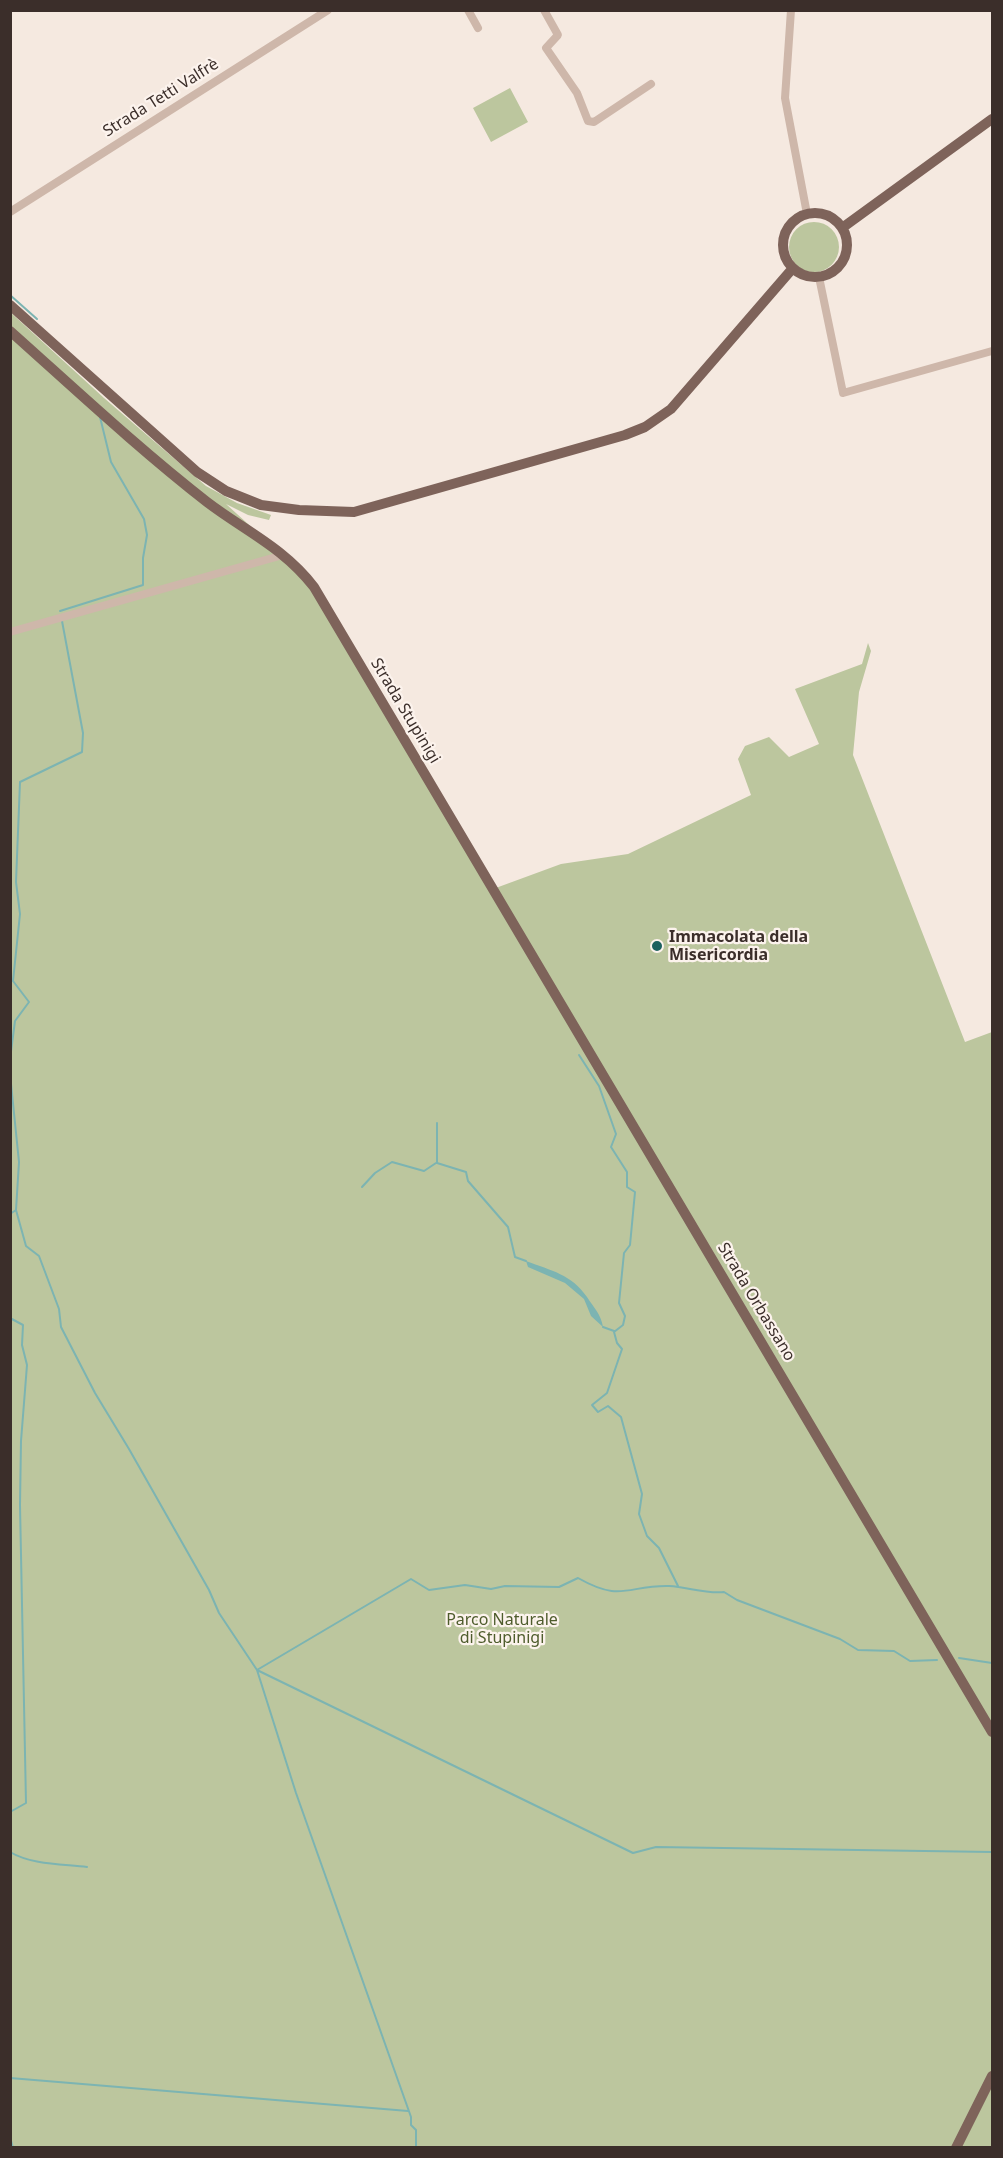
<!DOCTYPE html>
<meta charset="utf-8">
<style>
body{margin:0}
#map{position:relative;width:1003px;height:2158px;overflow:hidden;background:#f5e9e0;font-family:"Noto Sans",sans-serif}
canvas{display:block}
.frame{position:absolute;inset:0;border:12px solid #3b2e2a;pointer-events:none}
</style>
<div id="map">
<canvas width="1003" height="2158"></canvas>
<div class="frame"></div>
</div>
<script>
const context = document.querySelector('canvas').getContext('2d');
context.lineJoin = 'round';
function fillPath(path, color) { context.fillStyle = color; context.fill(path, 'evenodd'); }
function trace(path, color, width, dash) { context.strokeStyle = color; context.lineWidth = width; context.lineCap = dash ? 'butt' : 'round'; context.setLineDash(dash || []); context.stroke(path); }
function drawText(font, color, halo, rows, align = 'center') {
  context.font = font + ' "Noto Sans",sans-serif'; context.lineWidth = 4.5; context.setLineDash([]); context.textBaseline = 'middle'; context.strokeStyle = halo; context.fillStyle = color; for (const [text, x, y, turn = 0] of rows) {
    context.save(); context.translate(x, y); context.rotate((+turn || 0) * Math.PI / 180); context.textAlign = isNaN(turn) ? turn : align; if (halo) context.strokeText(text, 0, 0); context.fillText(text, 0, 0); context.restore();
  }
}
const green = new Path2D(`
 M510,88L528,122L491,142L473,108Z
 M789 247a25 25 0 1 1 50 0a25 25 0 1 1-50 0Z
 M10,312L104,398L206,486L237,503L271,515L269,520L248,515L226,504L301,572L493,889L561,864L628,854L751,795L738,759L745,746L769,737L789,757L819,744L795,689L862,664L868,643L871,651L859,692L853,755L965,1042L992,1032V2147H11Z`);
const water = new Path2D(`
 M526,1261C552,1271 571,1274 587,1297C594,1308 601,1314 603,1327L591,1316L584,1299L565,1283L528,1267Z`);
const stream = new Path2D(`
 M10,295L37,319
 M60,611L143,585V558L147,535L144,519L111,462L100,417
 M579,1055L599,1086L616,1134L611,1147L627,1172V1187L635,1192L630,1245L624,1253L619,1303L625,1316L623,1325L614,1332L617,1343L622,1349L607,1393L592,1405L598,1412L608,1406L621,1417L642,1494L639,1514L647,1536L659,1548L678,1586
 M10,1059L15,1021L29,1002L13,981L20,914L16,882L20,782L82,752L83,733L62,621
 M10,1074L19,1162L16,1210L26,1246L39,1256L59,1309L61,1327L95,1393L129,1449L209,1590L219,1613L257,1670L296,1793L411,2117V2125L416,2130V2148
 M437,1123V1163L466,1172L468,1181L508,1227L515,1257L526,1261
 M362,1187L375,1173L392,1162L424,1171L436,1163
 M10,1214L16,1210
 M10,1313L11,1314
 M10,1318L23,1325L22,1345L27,1365L21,1441L20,1505L26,1803L10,1812
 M603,1327L614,1331
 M959,1658L992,1663
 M257,1670L633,1853L656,1847L992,1852
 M257,1670L411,1579L429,1590L465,1585L491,1589L505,1586L559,1587L578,1578C622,1603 627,1585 669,1586C688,1587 705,1594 724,1592L737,1600L840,1639L858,1650L894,1651L910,1661L937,1660
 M10,1852C32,1865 62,1864 87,1867
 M10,2078L408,2111
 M10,2137L13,2148`);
const minor = new Path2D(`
 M468,10L478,28
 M544,10L558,35L546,48L577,93L588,121L594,122L651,84
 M791,10L785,98L807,214
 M10,212L328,10
 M819,277L843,393L992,351
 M10,632L283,555`);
const major = new Path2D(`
 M783 245a32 32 0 1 1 64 0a32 32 0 1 1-64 0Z
 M842,228L992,119
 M10,305L197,472L226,491L261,505L299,510L354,512L625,435L645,427L671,409L793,268
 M10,331C75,389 139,449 207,502C245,531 283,547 314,587L992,1732
 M956,2148L992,2076`);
const markers = [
 [657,946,6,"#1c615f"]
];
const streetNames = [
 ["Strada Tetti Valfrè",161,98,-32],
 ["Strada Stupinigi",405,711,59],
 ["Strada Orbassano",756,1302,59]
];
const poiNames = [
 ["Immacolata della",669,937],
 ["Misericordia",669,955]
];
const parkNames = [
 ["Parco Naturale",502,1620],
 ["di Stupinigi",502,1638]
];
fillPath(green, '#bcc69e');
fillPath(water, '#7cb4b2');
trace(stream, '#7cb4b2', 2);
trace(minor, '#ceb7aa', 8);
trace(major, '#7e635a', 10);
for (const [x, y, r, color] of markers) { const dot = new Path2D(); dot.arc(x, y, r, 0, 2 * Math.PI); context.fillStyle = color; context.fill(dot); trace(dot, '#fcf3ed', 2); }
drawText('16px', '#3b2e2a', '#fcf3ed', streetNames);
drawText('bold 16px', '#3b2e2a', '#fcf3ed', poiNames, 'left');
drawText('16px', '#4e5c2c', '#fcf3ed', parkNames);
</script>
